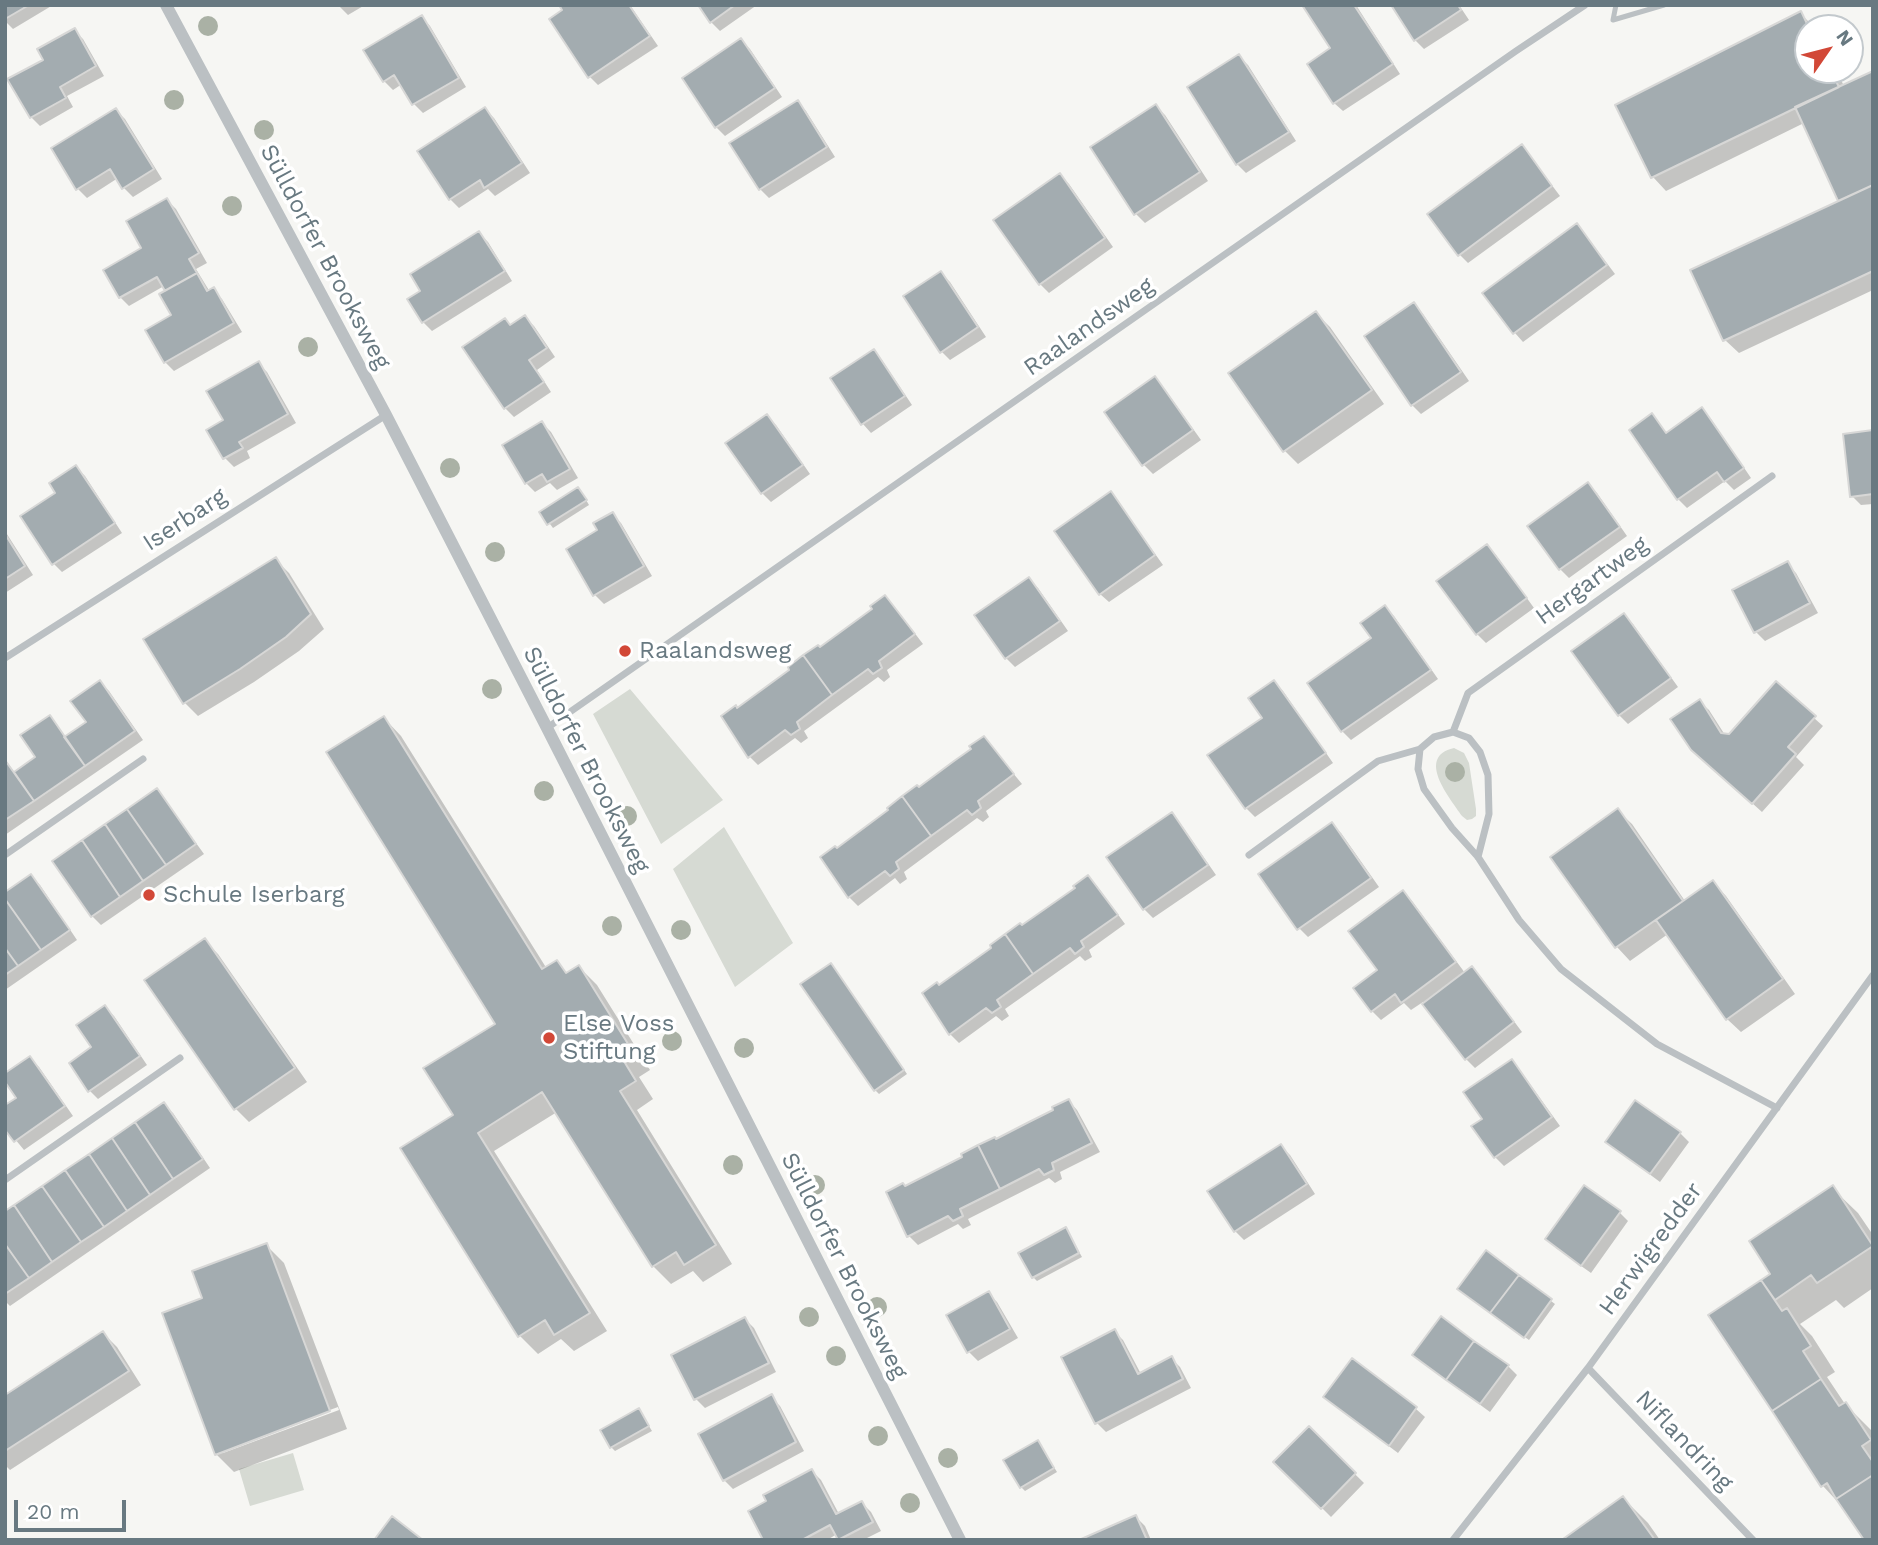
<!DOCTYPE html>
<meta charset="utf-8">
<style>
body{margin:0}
#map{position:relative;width:1878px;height:1545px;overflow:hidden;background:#f6f6f3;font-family:"Work Sans",sans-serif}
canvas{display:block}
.frame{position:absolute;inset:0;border:7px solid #687981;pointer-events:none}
.north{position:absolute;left:1794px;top:14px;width:70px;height:70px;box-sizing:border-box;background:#fff;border:2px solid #c3c9cd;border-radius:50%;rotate:55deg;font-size:19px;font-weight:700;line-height:28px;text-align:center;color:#687981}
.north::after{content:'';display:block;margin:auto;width:24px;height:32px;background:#d24837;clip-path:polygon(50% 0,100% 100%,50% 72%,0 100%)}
.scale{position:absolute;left:14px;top:1500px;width:112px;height:32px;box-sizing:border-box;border:4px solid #687981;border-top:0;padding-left:9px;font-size:21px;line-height:24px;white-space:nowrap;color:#687981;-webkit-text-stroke:5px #fff;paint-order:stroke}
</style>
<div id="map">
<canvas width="1878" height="1545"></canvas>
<div class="frame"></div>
<div class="north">N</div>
<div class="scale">20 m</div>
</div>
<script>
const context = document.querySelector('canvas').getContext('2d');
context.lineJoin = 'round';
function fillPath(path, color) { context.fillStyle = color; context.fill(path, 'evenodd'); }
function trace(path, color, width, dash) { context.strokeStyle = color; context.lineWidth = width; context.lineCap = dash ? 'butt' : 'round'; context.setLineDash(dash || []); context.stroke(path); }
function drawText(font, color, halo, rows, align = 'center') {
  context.font = font + ' "Work Sans",sans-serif'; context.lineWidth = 7; context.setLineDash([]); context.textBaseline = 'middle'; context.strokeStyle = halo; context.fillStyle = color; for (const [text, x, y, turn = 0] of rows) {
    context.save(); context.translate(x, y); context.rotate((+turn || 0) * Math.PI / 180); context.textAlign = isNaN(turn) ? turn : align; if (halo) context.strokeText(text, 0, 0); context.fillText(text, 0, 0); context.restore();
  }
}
const green = new Path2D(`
 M630,689L723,800L661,844L593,714Z
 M1454,748L1464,753L1469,763L1476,809V816L1472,819L1467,820L1462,816C1450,798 1415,757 1454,748Z
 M724,827L793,943L735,987L673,869Z
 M293,1453L304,1490L250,1506L239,1469Z`);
const shadow = new Path2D(`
 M5,5H53L13,29L5,21Z
 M338,5H365L348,15Z
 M561,5H630L658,46L598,85L589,76L564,11Z
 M700,5H757L720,31L711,22Z
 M1304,5H1356L1400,74L1343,111L1334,103L1333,49Z
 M1393,5H1459L1469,20L1424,49L1415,40Z
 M1801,14L1815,28H1808V70H1836L1844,86L1873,73V290L1739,353L1725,340L1840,202L1804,123L1666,191L1653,177Z
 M422,17L430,26L466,87L423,113L414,104L402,84L393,90L384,81Z
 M74,30L83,39L104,76L67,96L73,107L40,126L31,117L45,60Z
 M741,40L750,49L782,97L725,136L716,127Z
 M1239,56L1248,65L1296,141L1246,173L1237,164Z
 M798,102L806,111L835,157L769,198L760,189Z
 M1156,106L1165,115L1208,181L1145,223L1136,214Z
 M485,109L494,118L530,173L495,196L488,189L459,208L450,199L419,152Z
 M116,110L125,119L162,179L133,197L124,188L118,178L87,198L78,189Z
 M1530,156L1560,196L1468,263L1460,255Z
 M1060,175L1069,184L1113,247L1049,293L1040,284Z
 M167,200L176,209L207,263L196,269L210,292L213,290L222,299L242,332L174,371L165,362L173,316L168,292L164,286L129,306L120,297Z
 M1576,225L1585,234L1615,274L1523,342L1515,333L1485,293Z
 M479,233L488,242L512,281L432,331L423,322L409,299L423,291Z
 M941,273L950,282L986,337L950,360L941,351Z
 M1414,305L1423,314L1469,381L1421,414L1412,405Z
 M1316,313L1330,327L1384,404L1298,464L1285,451Z
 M525,317L534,326L555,357L537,370L551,392L514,417L505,408Z
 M873,351L882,360L912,405L871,433L863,424Z
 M258,363L267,372L296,423L247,451L250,458L234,467L225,458L209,430L225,421Z
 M1155,379L1164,388L1201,440L1153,474L1144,465L1107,413Z
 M1702,410L1711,419L1751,478L1734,490L1725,481L1687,508L1678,499L1631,430L1652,416L1667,434Z
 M767,416L776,425L810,474L771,502L762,493Z
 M542,423L551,432L578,478L557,490L550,483L535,492L526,483L504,446Z
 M1873,432V504L1861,505L1852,496Z
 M76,467L85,476L122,533L62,572L53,563L57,494Z
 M1588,484L1597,493L1627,536L1569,578L1560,569L1529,526Z
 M582,493L589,505L553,528L541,512Z
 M1110,494L1119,503L1163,565L1109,602L1100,594Z
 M612,514L621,523L652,576L604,604L595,595L568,550L600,531Z
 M5,531L33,575L5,593Z
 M1487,546L1496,555L1534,608L1486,643L1477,634Z
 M276,560L289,573L324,629L299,651L254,682L198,716L185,703Z
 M1787,564L1796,573L1818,613L1765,641L1756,632L1734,591Z
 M1029,579L1038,588L1068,631L1015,667L1006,658L977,616Z
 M894,606L923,644L887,670L890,677L884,682L878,677L804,731L808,738L801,743L795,738L758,765L749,756L738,710L820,649Z
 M1385,607L1394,616L1438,679L1351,740L1342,731L1309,684L1373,639Z
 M1624,615L1633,624L1678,687L1628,724L1619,715Z
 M100,682L109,691L143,740L5,835V759L15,773L38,758L49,717L66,738L88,723Z
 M1274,682L1283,691L1333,763L1255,817L1246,808L1264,718Z
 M1700,702L1709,710L1725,735L1814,718L1823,726L1796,757L1804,765L1762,812L1702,758Z
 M384,718L401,736L547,969L557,962L568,974L579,967L597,985L650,1070L639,1077L653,1099L637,1110L732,1264L703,1282L693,1271L671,1284L653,1266L557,1112L494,1151L607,1331L574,1351L561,1339L538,1354L520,1336L403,1149L455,1116L497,1024Z
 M984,738L1022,784L986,811L989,817L983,822L977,818L904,872L907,879L900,884L895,878L858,906L849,897L837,851L973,750Z
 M157,791L165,800L204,854L101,925L92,916Z
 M1618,811L1632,824L1685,901L1713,882L1726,896L1795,994L1741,1032L1727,1019L1668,934L1630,961L1617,947L1553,857Z
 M1171,814L1180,823L1216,875L1153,918L1144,909L1108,858Z
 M1332,824L1341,833L1379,887L1308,937L1299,928Z
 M31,876L40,885L77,940L5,990V894Z
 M1088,877L1097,886L1125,924L1089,950L1092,957L1085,961L1080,956L1005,1009L1009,1016L1002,1021L996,1016L959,1043L950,1034L939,987L1077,888Z
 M1403,892L1412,901L1465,973L1472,968L1481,977L1522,1032L1475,1068L1466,1059L1423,1002L1411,1010L1404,1003L1381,1020L1372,1011L1379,971Z
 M204,940L218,954L307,1082L249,1122L235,1108Z
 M835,969L907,1074L879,1094L875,1090Z
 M105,1007L114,1016L147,1065L98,1099L90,1091Z
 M30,1058L39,1067L73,1116L24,1150L5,1127L18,1098Z
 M1511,1061L1520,1070L1560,1126L1504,1166L1495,1157L1484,1119Z
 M1069,1101L1077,1110L1100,1152L1060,1172L1062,1179L1055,1183L1049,1178L968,1219L971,1225L963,1229L958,1224L918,1245L909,1236L905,1188L1030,1124Z
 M164,1105L173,1113L210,1168L10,1306L5,1301V1213Z
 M1680,1133L1689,1142L1660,1182L1617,1150L1608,1141Z
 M1281,1146L1290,1155L1315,1194L1244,1240L1235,1231Z
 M1832,1188L1858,1213L1873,1235V1288L1844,1308L1836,1300L1800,1324L1812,1336L1835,1372L1827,1377L1845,1404L1873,1432V1540L1823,1486L1711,1315L1773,1274Z
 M1620,1213L1628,1221L1591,1273L1556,1248L1547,1239Z
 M1069,1234L1082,1257L1037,1281L1033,1277Z
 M266,1245L284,1263L347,1429L234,1472L216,1454L205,1299ZM338,1407L339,1410L223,1453V1449Z
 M1486,1253L1555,1304L1529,1340L1464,1293Z
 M988,1293L997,1302L1018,1338L978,1361L969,1352Z
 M745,1319L754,1328L776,1372L705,1408L696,1399L674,1356Z
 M1114,1331L1123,1340L1141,1374L1171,1358L1180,1367L1191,1388L1106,1432L1097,1423Z
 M103,1333L117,1347L141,1385L10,1470L5,1465V1397Z
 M1415,1355L1508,1366L1517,1375L1490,1412L1424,1364Z
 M771,1397L780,1406L804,1451L733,1489L724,1480Z
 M1334,1405L1416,1409L1425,1417L1398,1453Z
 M639,1410L652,1431L615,1451L611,1447Z
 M1309,1429L1364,1483L1331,1517L1276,1462Z
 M1041,1446L1057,1472L1025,1491L1021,1487Z
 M812,1471L821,1480L839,1514L862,1503L871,1512L881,1531L863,1540H840L837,1534L827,1540H765Z
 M1623,1498L1648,1523L1660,1540H1566Z
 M1136,1517L1145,1526L1151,1540H1083Z`);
const building = new Path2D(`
 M5,5H29L5,19Z
 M559,5H629L650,36L588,78L549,19L562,10Z
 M698,5H735L710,23Z
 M1302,5H1354L1393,64L1333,104L1307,64L1330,48Z
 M1391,5H1458L1461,10L1414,41Z
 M1801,11L1809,28H1808V70H1830L1839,87L1651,178L1615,105Z
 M422,15L459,78L412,105L394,75L383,82L363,50Z
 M75,28L96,66L60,87L66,98L30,118L7,79L43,60L37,49Z
 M741,38L775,88L715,128L682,78Z
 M1239,54L1289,132L1236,165L1187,87Z
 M1873,71V185L1838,201L1795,107Z
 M798,100L827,147L759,190L729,143Z
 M1156,104L1200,172L1134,215L1090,147Z
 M485,107L522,163L484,188L480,180L449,200L417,151Z
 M116,108L154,169L122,189L110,169L76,190L51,148Z
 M1522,144L1552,186L1458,256L1427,214Z
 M1060,173L1105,238L1039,285L993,220Z
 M1873,185V271L1723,341L1690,270Z
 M167,198L199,253L189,259L197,273L165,291L157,277L119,298L103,270L141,248L126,221Z
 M1577,223L1607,265L1513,334L1482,293Z
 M479,231L505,271L422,323L407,299L420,291L410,274Z
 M941,271L978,327L940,353L903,296Z
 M197,273L207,291L214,287L234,323L164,363L145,330L171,315L159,294Z
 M1414,302L1461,372L1411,406L1364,336Z
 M1316,311L1372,390L1283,452L1228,373Z
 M525,315L547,348L529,360L544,382L504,409L462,347L505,318L510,325Z
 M874,349L905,396L861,425L830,378Z
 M259,361L288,414L239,442L243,448L223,459L206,430L223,420L206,391Z
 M1155,376L1193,430L1142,466L1104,412Z
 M1702,407L1744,468L1724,482L1717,472L1677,500L1629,430L1652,413L1666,433Z
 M767,414L803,465L761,494L725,443Z
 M542,421L570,469L547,482L542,474L525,484L502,445Z
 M1873,430V494L1850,497L1843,434Z
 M76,465L115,523L52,565L20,516L55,493L49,483Z
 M1588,482L1620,527L1559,570L1527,526Z
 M578,487L587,500L547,525L539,512Z
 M1111,491L1155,555L1099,595L1054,531Z
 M613,512L644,566L593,596L566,549L597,530L593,523Z
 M5,534L25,566L5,579Z
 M1487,544L1527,598L1476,635L1436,581Z
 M276,557L311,614L286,637L240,669L183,704L143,639Z
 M1788,561L1810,603L1754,633L1732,590Z
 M1029,577L1060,621L1005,659L974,615Z
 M885,595L915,634L879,661L882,668L873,674L868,669L832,695L803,655L818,645L820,647L872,609L870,606Z
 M1385,605L1431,670L1341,732L1307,683L1371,638L1360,623Z
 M1624,613L1671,678L1618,716L1571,651Z
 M803,655L832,695L797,722L800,729L791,735L785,730L748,758L721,716L736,705L737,708L789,670L788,667Z
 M100,680L135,731L85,766L64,737L86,722L70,701Z
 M1274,680L1326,753L1245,809L1207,755L1262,718L1248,698Z
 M1776,681L1816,716L1788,747L1796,754L1752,804L1691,750L1670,719L1700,699L1721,733L1729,734Z
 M50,715L85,766L34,801L14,772L35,757L20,735Z
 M384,716L542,969L557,960L566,973L579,965L633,1052L622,1058L636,1081L620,1091L716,1245L684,1265L676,1252L652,1267L542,1092L478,1133L590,1313L554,1335L545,1320L518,1337L400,1148L453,1115L423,1068L495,1024L326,752Z
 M984,736L1014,774L978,801L981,808L972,815L967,810L931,836L902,796L917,785L919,787L954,761L971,749L969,746Z
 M5,760L34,801L5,820Z
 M157,788L196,844L166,865L127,809Z
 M902,796L931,836L896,862L899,869L890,876L885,871L848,898L820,857L835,846L837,848L888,810L887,808Z
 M1618,808L1683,901L1615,948L1550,857Z
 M127,809L166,865L143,881L105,824Z
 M1172,812L1208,865L1143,910L1106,857Z
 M1332,822L1371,878L1297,930L1258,874Z
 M105,824L143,881L120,897L82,840Z
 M82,840L120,897L91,917L52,861Z
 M31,874L70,930L41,950L5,899V892Z
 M1088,875L1118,915L1081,941L1084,947L1075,954L1070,948L1033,974L1005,934L1020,923L1022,925L1075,888L1073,886Z
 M1713,880L1783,979L1726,1020L1656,920Z
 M1403,890L1456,962L1401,1003L1395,994L1371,1012L1353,988L1377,970L1348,931Z
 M5,899L41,950L18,966L5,948Z
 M1005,934L1033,974L997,1000L1001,1007L992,1013L986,1008L949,1035L922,993L937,982L939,985L991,948L990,945Z
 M205,938L295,1068L234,1110L144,980Z
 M5,948L18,966L5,975Z
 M831,963L904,1070L874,1091L800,984Z
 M1472,966L1514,1022L1465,1060L1422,1004Z
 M105,1005L140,1056L88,1092L69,1063L91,1047L76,1025Z
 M30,1056L65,1106L14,1142L5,1130V1105L16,1098L5,1082V1073Z
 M1512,1059L1552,1117L1494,1158L1471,1126L1482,1119L1463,1092Z
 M1069,1099L1092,1143L1052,1163L1054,1170L1044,1175L1039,1169L1000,1189L978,1145L995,1137L996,1139L1029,1122L1053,1110L1052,1107Z
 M1635,1100L1681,1132L1650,1174L1605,1142Z
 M164,1102L203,1159L173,1179L135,1122Z
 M135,1122L173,1179L150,1195L112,1138Z
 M112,1138L150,1195L127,1211L89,1154Z
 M1281,1144L1307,1184L1234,1232L1207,1191Z
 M978,1145L1000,1189L960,1209L963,1216L953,1221L948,1216L907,1237L886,1192L903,1183L905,1186L962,1157L961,1154Z
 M89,1154L127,1211L104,1227L65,1170Z
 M65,1170L104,1227L81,1242L42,1186Z
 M1584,1185L1621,1211L1581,1266L1545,1239Z
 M1833,1185L1873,1246L1817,1283L1811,1275L1775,1300L1761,1280L1770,1274L1749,1241Z
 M42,1186L81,1242L52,1262L14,1205Z
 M14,1205L52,1262L29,1278L5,1244V1211Z
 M1066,1227L1079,1253L1032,1278L1018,1253Z
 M267,1243L330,1411L215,1455L162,1313L202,1298L192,1271Z
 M5,1244L29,1278L5,1294Z
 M1486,1250L1519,1275L1490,1313L1457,1289Z
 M1519,1275L1552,1299L1524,1338L1490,1313Z
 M1761,1280L1782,1311L1787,1308L1811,1346L1803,1351L1821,1379L1772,1411L1708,1315Z
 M989,1291L1010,1329L967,1353L946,1315Z
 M1441,1316L1474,1341L1446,1380L1412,1355Z
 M745,1317L769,1363L694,1400L671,1355Z
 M1115,1329L1138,1374L1172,1356L1183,1379L1095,1424L1061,1357Z
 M103,1331L129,1371L5,1451V1395Z
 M1474,1341L1509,1365L1480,1404L1446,1380Z
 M1352,1358L1417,1407L1389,1446L1323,1397Z
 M1821,1379L1839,1406L1846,1402L1871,1440L1862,1446L1873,1462V1475L1836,1499L1827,1483L1821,1487L1772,1411Z
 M772,1394L796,1442L723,1481L698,1434Z
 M639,1408L649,1426L610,1448L600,1430Z
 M1309,1426L1356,1473L1321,1509L1273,1462Z
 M1038,1440L1054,1468L1020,1488L1003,1460Z
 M812,1469L836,1514L862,1501L873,1522L838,1540L830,1525L802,1540H763L748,1511L766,1501L763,1495Z
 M1873,1475V1540H1864L1836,1499Z
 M1623,1496L1655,1540H1564L1563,1539Z
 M1136,1515L1147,1540H1079Z
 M392,1516L423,1540H374Z`);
const service = new Path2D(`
 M1616,5L1613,20L1664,5`);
const minor = new Path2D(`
 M5,658L386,415
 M547,728L1516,51L1585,5
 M1453,732L1468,693L1772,476
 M1420,749L1418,769L1424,789L1452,828L1478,857L1519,920L1561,969L1657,1044L1777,1108
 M5,855L143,759
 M1249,855L1378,761L1420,749L1434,737L1453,732L1469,738L1480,752L1488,775L1489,814L1478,857
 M5,1180L180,1058
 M1588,1368L1753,1540
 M1453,1540L1588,1368L1873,975`);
const tertiary = new Path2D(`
 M166,5L386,415L547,728L960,1540`);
const trees = [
 [208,26],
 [174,100],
 [264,130],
 [232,206],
 [308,347],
 [450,468],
 [495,552],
 [492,689],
 [1455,772],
 [544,791],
 [627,816],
 [612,926],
 [681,930],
 [672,1041],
 [744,1048],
 [733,1165],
 [815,1185],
 [877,1307],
 [809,1317],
 [836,1356],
 [878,1436],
 [948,1458],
 [910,1503]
];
const markers = [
 [625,651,7,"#d24837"],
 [149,895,7,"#d24837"],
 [549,1038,7,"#d24837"]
];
const streetNames = [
 ["Sülldorfer Brooksweg",325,257,62],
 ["Raalandsweg",1089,327,-35],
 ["Iserbarg",185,520,-33],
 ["Hergartweg",1592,581,-36],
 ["Sülldorfer Brooksweg",586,760,63],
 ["Herwigredder",1651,1249,-54],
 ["Sülldorfer Brooksweg",844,1266,63],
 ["Niflandring",1684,1441,46]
];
const poiNames = [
 ["Raalandsweg",639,651],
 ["Schule Iserbarg",163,895],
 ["Else Voss",563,1024],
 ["Stiftung",563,1052]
];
fillPath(green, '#d6dad3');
fillPath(shadow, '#0003');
fillPath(building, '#a3acb0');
trace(building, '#d7d7d6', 2);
trace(service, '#bbc0c3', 5);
trace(minor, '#bbc0c3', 7);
trace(tertiary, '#bbc0c3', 12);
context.fillStyle = '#aab1a5';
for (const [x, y] of trees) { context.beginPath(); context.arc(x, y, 10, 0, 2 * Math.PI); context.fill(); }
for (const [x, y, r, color] of markers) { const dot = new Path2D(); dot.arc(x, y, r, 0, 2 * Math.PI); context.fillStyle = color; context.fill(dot); trace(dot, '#fff', 2.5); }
drawText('24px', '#687981', '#fff', streetNames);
drawText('24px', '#687981', '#fff', poiNames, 'left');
</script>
